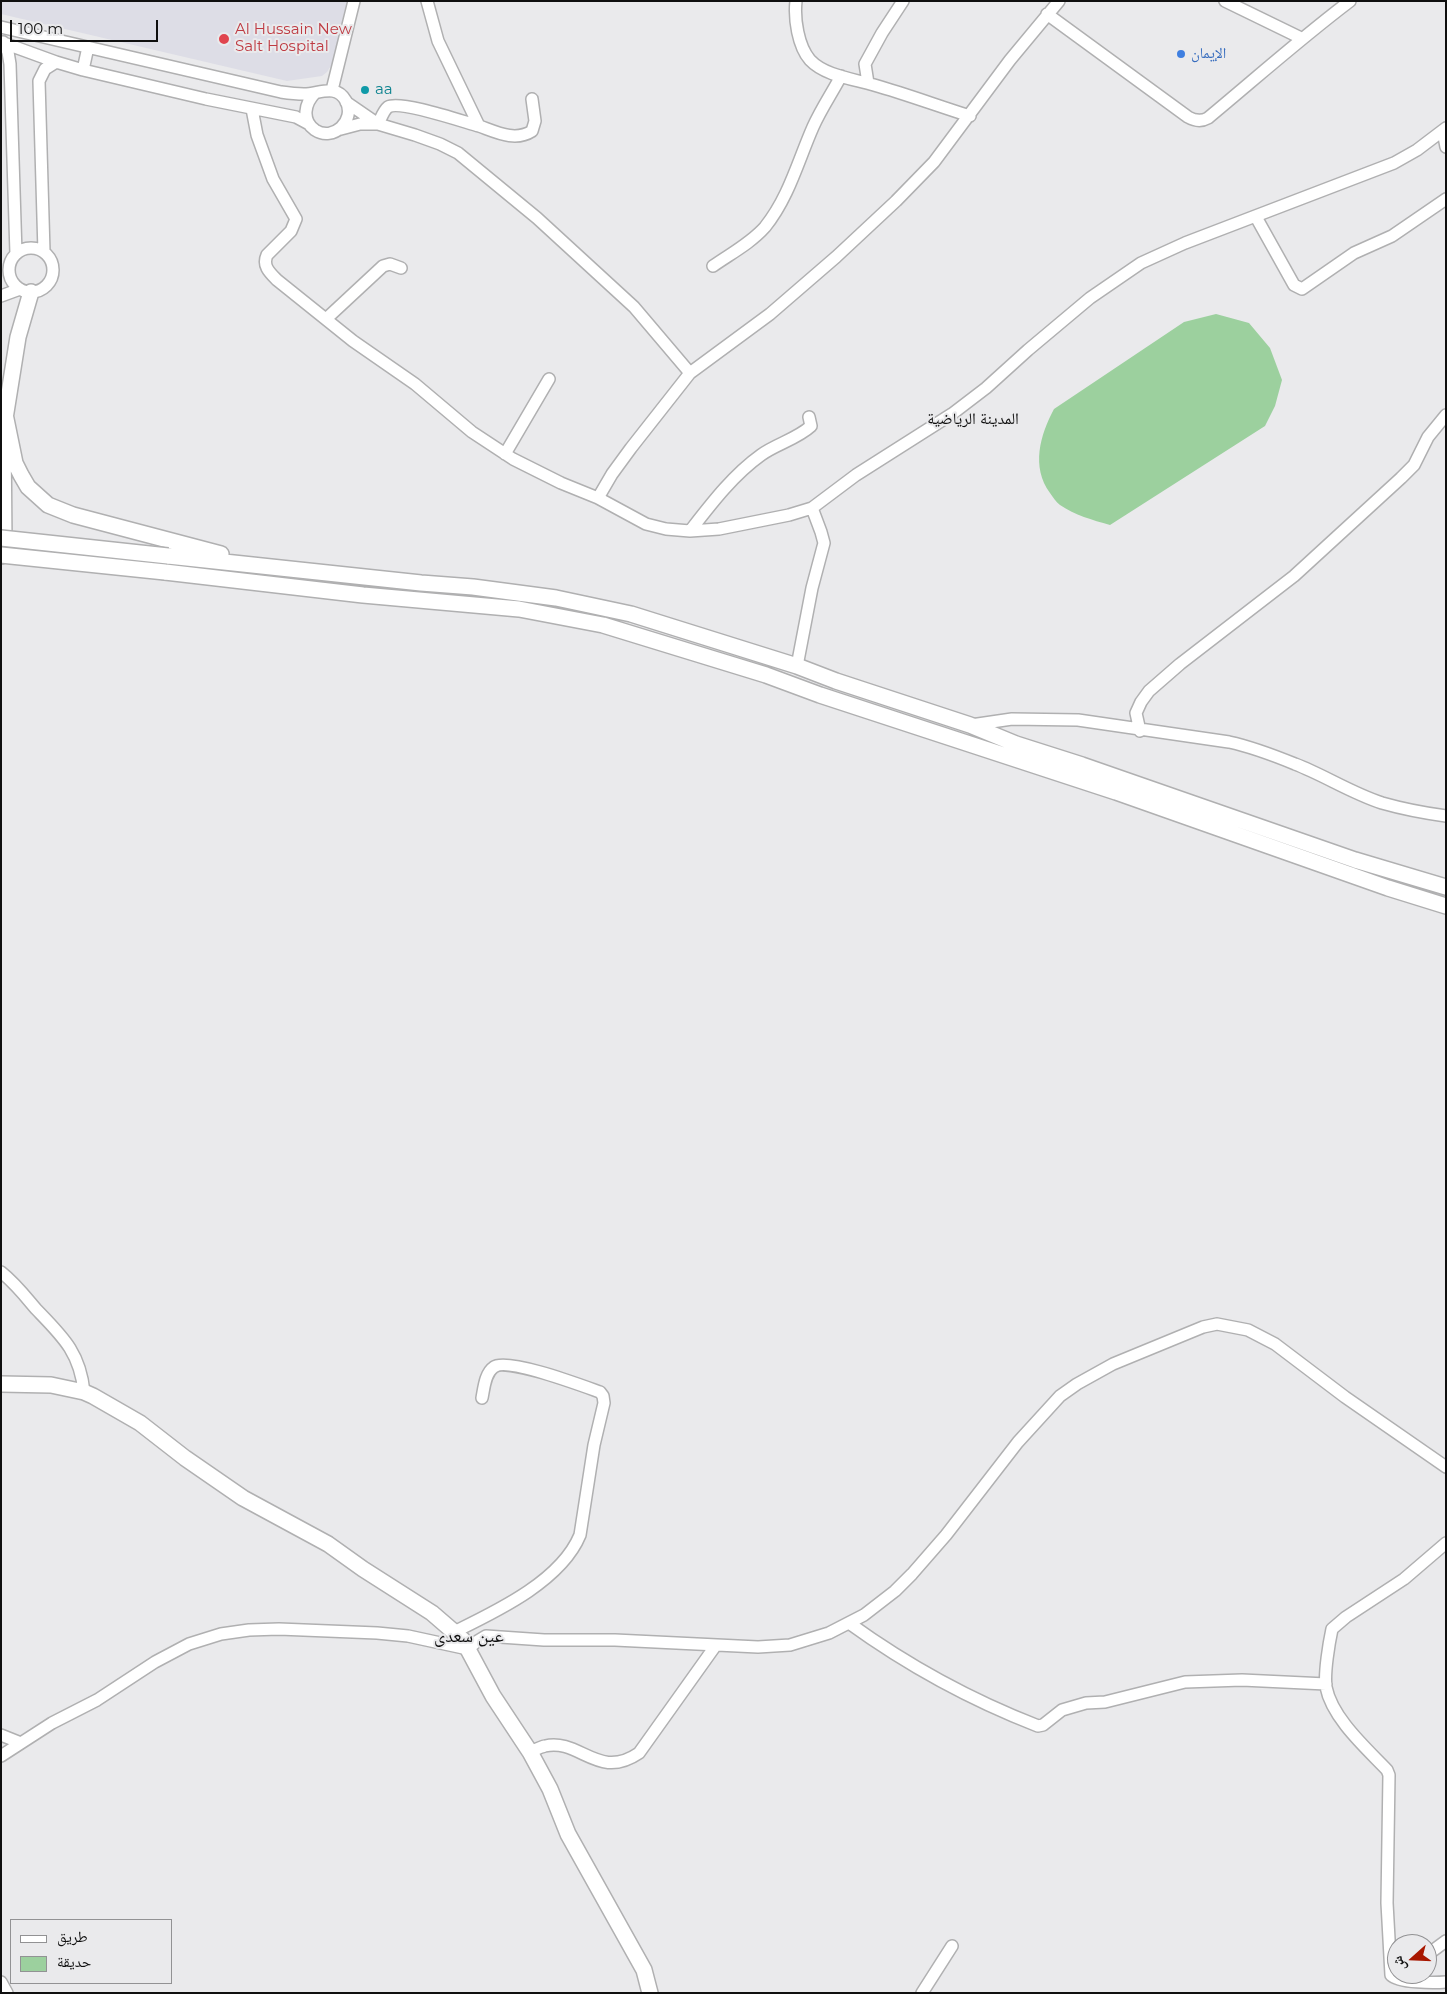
<!DOCTYPE html>
<meta charset="utf-8">
<style>
body{margin:0}
#map{position:relative;width:1447px;height:1994px;overflow:hidden;background:#eaeaec;font-family:Montserrat,"Noto Naskh Arabic",sans-serif}
canvas{display:block}
.frame{position:absolute;inset:0;border:2px solid #0f0f0f;pointer-events:none}
.legend{position:absolute;left:10px;top:1919px;width:162px;height:65px;box-sizing:border-box;background:#eaeaec;border:1px solid #929294;margin:0;padding:6px 9px;list-style:none;font-size:15px;color:#0f0f0f}
.legend li{display:flex;align-items:center;gap:10px;height:25px}
.legend b{width:25px;border:1px solid #929294}
.north{position:absolute;left:1387px;top:1934px;width:50px;height:50px;box-sizing:border-box;background:#eaeaec;border:1px solid #929294;border-radius:50%;rotate:250deg;font-size:14px;font-weight:700;line-height:20px;text-align:center;color:#0f0f0f}
.north::after{content:'';display:block;margin:auto;width:18px;height:22px;background:#a81700;clip-path:polygon(50% 0,100% 100%,50% 72%,0 100%)}
.scale{position:absolute;left:10px;top:20px;width:148px;height:22px;box-sizing:border-box;border:2px solid #0f0f0f;border-top:0;padding-left:6px;font-size:15px;line-height:18px;white-space:nowrap;color:#0f0f0f;-webkit-text-stroke:4px #eaeaec;paint-order:stroke}
</style>
<div id="map">
<canvas width="1447" height="1994"></canvas>
<div class="frame"></div>
<ul class="legend">
<li><b style="height:6px;background:#fff"></b>طريق</li>
<li><b style="height:14px;background:#9cd09e"></b>حديقة</li>
</ul>
<div class="north">ش</div>
<div class="scale">100 m</div>
</div>
<script>
const context = document.querySelector('canvas').getContext('2d');
context.lineJoin = 'round';
function fillPath(path, color) { context.fillStyle = color; context.fill(path, 'evenodd'); }
function trace(path, color, width, dash) { context.strokeStyle = color; context.lineWidth = width; context.lineCap = dash ? 'butt' : 'round'; context.setLineDash(dash || []); context.stroke(path); }
function drawText(font, color, halo, rows, align = 'center') {
  context.font = font + ' Montserrat,"Noto Naskh Arabic",sans-serif'; context.lineWidth = 4; context.setLineDash([]); context.textBaseline = 'middle'; context.strokeStyle = halo; context.fillStyle = color; for (const [text, x, y, turn = 0] of rows) {
    context.save(); context.translate(x, y); context.rotate((+turn || 0) * Math.PI / 180); context.textAlign = isNaN(turn) ? turn : align; if (halo) context.strokeText(text, 0, 0); context.fillText(text, 0, 0); context.restore();
  }
}
const built = new Path2D(`
 M1,1H347L332,64L327,72L322,76L287,81L1,14Z`);
const green = new Path2D(`
 M1216,314L1249,323L1270,348L1282,380L1275,406L1265,426L1110,525C1092,520 1075,515 1060,505C1056,502 1053,497 1050,493C1031,467 1040,435 1054,409L1184,322Z`);
const street = new Path2D(`
 M796,1C794,19 798,46 810,60C825,76 854,79 874,85C906,94 938,106 970,116
 M1225,1L1301,38
 M1047,14L1188,117C1195,121 1201,122 1208,118C1255,79 1301,38 1350,1
 M1,27L281,92C288,93 296,94 304,94C319,94 336,83 346,101C356,121 333,142 315,130C301,120 305,103 315,93
 M1,42L56,62L83,70L206,99L296,117L309,124
 M3,42L8,52L10,64L16,254
 M83,70L88,47
 M868,83L865,64L882,33L903,1
 M332,90L354,1
 M346,102L378,124
 M252,109L257,135L273,179L296,219L291,231L267,255C262,266 270,273 277,280L353,341L415,384L472,432L513,459L561,483L598,498L646,524L666,529L690,531L719,529L789,515L812,508L856,475L952,414L986,388L1028,350L1090,298L1141,263L1185,243L1394,163L1417,150L1446,128
 M378,124C381,119 383,111 388,107C400,100 464,122 479,126L438,41L427,1
 M479,126C496,132 515,142 532,131L535,121L532,99
 M341,129L360,124H378L415,135L440,144L458,153L537,218L634,307L690,373
 M1443,131L1446,147
 M1256,217L1294,285L1302,289L1354,253L1392,236L1446,199
 M9 270a22 22 0 1 1 44 0a22 22 0 1 1-44 0Z
 M44,252L39,81L45,69L56,62
 M713,266C730,254 751,243 765,227C789,197 798,161 813,127C821,109 832,93 841,76
 M1,296L20,289
 M326,319L383,266L390,264L401,268
 M505,454L549,379
 M598,498L612,474L631,448L690,373L770,314L836,257L896,201L934,162L1010,60L1059,1
 M690,531C711,504 733,475 761,455C776,444 797,439 811,426L809,417
 M797,666L812,588L824,543L821,532L812,508
 M971,725L1012,719L1078,720L1229,742C1252,747 1273,755 1295,764C1324,775 1351,793 1382,803C1403,809 1424,813 1446,816
 M1140,731L1136,713L1141,702L1149,691L1180,664L1294,576L1401,478L1414,465L1428,437L1446,415
 M1,1272C15,1283 25,1296 36,1309C62,1336 80,1352 84,1392
 M1446,1543L1404,1579L1346,1617L1332,1629C1329,1643 1324,1673 1326,1687C1332,1718 1366,1748 1387,1770L1389,1775L1387,1903L1391,1975C1399,1983 1434,1983 1446,1982
 M849,1623C907,1665 971,1700 1038,1726L1043,1725L1062,1710L1086,1703L1105,1702L1185,1682L1242,1680L1326,1684
 M454,1632C497,1611 561,1581 580,1535L594,1445L604,1403L603,1396L600,1392C583,1386 506,1357 494,1367C485,1373 484,1388 482,1398
 M1,1735L21,1743
 M530,1752C535,1750 540,1747 545,1746C580,1738 598,1781 639,1753L716,1645
 M1,1756L52,1723L97,1700L155,1662L189,1644L221,1634L249,1630L279,1629L377,1633L408,1636L468,1649L476,1642L486,1636L544,1640H615L758,1647L790,1645L829,1633L864,1615L895,1591L912,1574L946,1535L1018,1442L1060,1396L1077,1384L1113,1364L1203,1327L1217,1324L1248,1330L1275,1344L1345,1397L1446,1467
 M1427,1955L1446,1941
 M1,1982L7,1993
 M922,1993L952,1946`);
const secondary = new Path2D(`
 M5,414L15,463L21,475L28,487L48,505L73,515L221,554
 M1,556L4,543L3,431L18,337L31,292
 M168,556L421,583L473,587L556,598L631,614L797,666L836,681L970,725L1016,744L1082,765L1355,860L1446,887
 M165,572L363,595L519,609L603,625L766,675L820,695L1116,792L1388,888L1446,906
 M1,1384L51,1385L84,1392L93,1396L140,1423L185,1458L243,1498L328,1544L363,1569L432,1613L454,1632L463,1640L493,1696L530,1752L550,1789L568,1834L644,1970L650,1993`);
const secondaryBridge = new Path2D(`
 M1,538L168,556
 M1,555L165,572`);
const markers = [
 [224,39,6,"#e0444e"],
 [1181,54,5,"#3f7fe0"],
 [365,90,5,"#0f9aa8"]
];
const healthNames = [
 ["Al Hussain New",235,30],
 ["Salt Hospital",235,47]
];
const shopNames = [
 ["الإيمان",1191,54]
];
const cultureNames = [
 ["aa",375,90]
];
const neighbourhoodNames = [
 ["المدينة الرياضية",973,419]
];
const quarterNames = [
 ["عين سعدى",469,1637]
];
fillPath(built, '#dddde6');
fillPath(green, '#9cd09e');
trace(street, '#b0b0b1', 14);
trace(secondary, '#b0b0b1', 18);
trace(street, '#fff', 11);
trace(secondary, '#fff', 15);
trace(secondaryBridge, '#b0b0b1', 18, []);
trace(secondaryBridge, '#fff', 15);
for (const [x, y, r, color] of markers) { const dot = new Path2D(); dot.arc(x, y, r, 0, 2 * Math.PI); context.fillStyle = color; context.fill(dot); trace(dot, '#eaeaec', 2); }
drawText('15px', '#be3a42', '#eaeaec', healthNames, 'left');
drawText('15px', '#366cbe', '#eaeaec', shopNames, 'left');
drawText('15px', '#0d838f', '#eaeaec', cultureNames, 'left');
drawText('16px', '#0f0f0f', '#eaeaec', neighbourhoodNames);
drawText('18px', '#0f0f0f', '#eaeaec', quarterNames);
</script>
